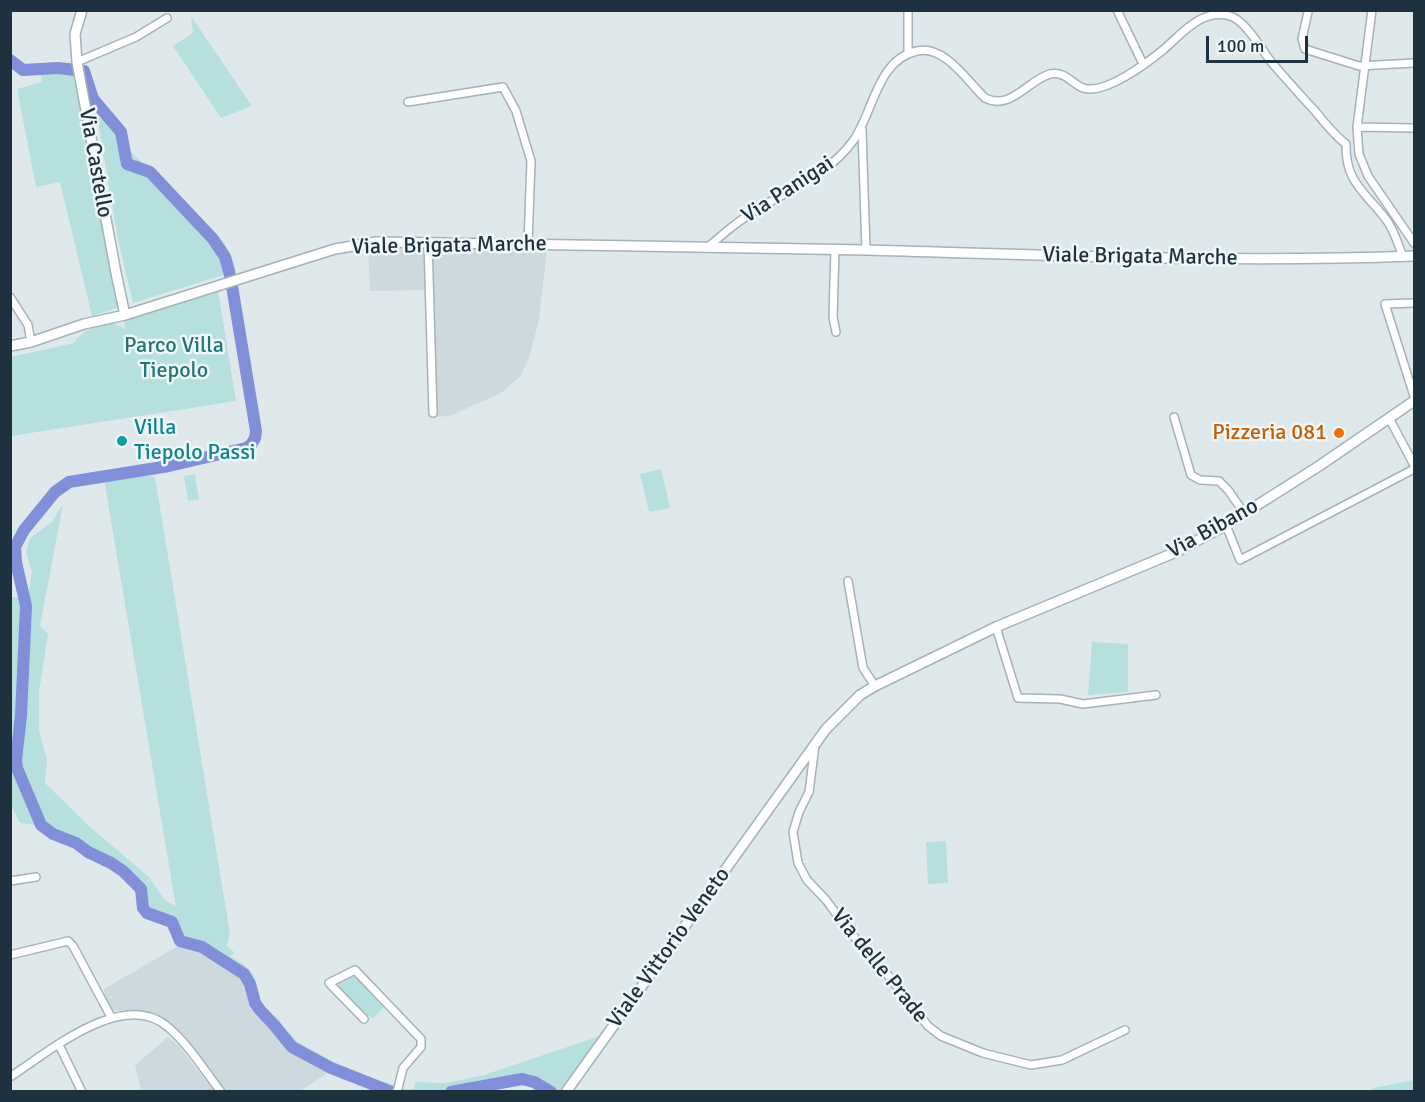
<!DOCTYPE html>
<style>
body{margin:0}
#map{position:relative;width:1425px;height:1102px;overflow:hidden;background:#dfe9ec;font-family:Signika,sans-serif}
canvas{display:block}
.frame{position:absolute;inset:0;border:12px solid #1e313e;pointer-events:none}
.scale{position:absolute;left:1206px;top:36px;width:102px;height:27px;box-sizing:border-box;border:3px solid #1e313e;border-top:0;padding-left:8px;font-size:18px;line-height:21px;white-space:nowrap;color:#1e313e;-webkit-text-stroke:4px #f0f7f8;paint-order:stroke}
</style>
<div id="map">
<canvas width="1425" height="1102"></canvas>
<div class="frame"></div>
<div class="scale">100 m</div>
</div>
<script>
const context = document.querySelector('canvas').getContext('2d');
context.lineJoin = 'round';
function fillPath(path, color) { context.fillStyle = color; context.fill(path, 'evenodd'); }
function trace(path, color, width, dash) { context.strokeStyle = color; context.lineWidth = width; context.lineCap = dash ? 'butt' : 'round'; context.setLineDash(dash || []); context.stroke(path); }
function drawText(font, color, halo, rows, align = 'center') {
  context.font = font + ' Signika,sans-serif'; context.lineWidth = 5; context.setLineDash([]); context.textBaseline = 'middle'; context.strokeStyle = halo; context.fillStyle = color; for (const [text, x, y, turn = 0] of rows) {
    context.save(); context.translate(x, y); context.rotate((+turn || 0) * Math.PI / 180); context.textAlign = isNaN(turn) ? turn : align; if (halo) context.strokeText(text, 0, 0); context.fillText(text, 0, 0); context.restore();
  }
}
const built = new Path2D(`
 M381,247L547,250L539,320L529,358L520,377L501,393L450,416L429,417L428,290L370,291L368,248Z
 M178,946L202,952L238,974L245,982L247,994L256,1014L271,1028L282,1042L329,1072L300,1091H226L186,1040L157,1014L135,1010L105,1011L104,989Z
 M168,1037L179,1046L214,1091H141L135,1065Z`);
const green = new Path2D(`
 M191,16L252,106L221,118L173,46L193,33Z
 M77,62L123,306L92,316L60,182L36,187L17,89L42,82L38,66Z
 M89,68L99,97L130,151L223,241L231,255L236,271L133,303L118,240Z
 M218,291L236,401L11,436V357L74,343C84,328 110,315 125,330L124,321Z
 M661,469L670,508L649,512L640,474Z
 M195,474L199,499L188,501L184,476Z
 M142,475L155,477L230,934L227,946L235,953L230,956L245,965L254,975L261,1000L265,1007L279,1020L296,1041L334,1062L378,1080L405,1089H414L415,1082L446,1083L484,1075L600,1036L562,1091H542L522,1084L486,1092H376L299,1057L288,1050L271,1028L256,1014L251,1005L246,986L241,977L202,952L177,945L169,926L142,915L137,906L136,891L110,867L94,861L66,843L44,835L35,825L20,823L11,805V597H19L29,591L32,572L26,552L30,538L52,522L63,504L40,626L48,634L39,692V731L47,760L45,783L90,827L149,877L164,899L176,907L104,479Z
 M1092,642L1128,644V692L1088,695Z
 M946,841L948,883L928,884L926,842Z
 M354,974L385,1006L373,1018L361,1013L338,986L339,982Z
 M1414,1080V1091H1371L1373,1088Z`);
const river = new Path2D(`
 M10,60L23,70L58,68L84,71L93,99L121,132L127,164L150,172L213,239L225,257L231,279
 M232,286L256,431L255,438L251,445L246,448L169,466L69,482L55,492L24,530L15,547L16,562L26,606L21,716L16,760L17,768L41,825L53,834L76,843L88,852L111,863L123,871L141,889L143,908L147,913L172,922L180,941L202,947L244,974L250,984L255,1003L260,1010L274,1025L292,1047L331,1068L392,1092
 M451,1092L522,1079L534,1082L551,1092`);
const minor = new Path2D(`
 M908,10V54
 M1117,10L1143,64
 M1372,10L1357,127L1359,154L1368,176L1414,243
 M1308,12L1302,39L1305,49L1359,66L1414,63
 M77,62L136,37L167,18
 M408,102L503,87L516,111L531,161L528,244
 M1357,127L1414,128
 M862,130L866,250
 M428,243L433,413
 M707,248C723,234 739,220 758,209C791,189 830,173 853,141C873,114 877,59 917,51C945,45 967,81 985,98C1011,111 1028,80 1050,74C1065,71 1071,83 1083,88C1105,95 1147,63 1163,50C1182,34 1201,8 1230,16C1245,20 1262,50 1272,63C1286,79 1300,95 1315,111C1324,122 1334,135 1346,144C1345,182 1365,192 1385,218C1394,229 1398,244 1403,257
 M835,249L833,317L836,332
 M10,297L28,325L31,342
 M1414,303L1385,304L1414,396
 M1174,417L1191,475L1200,480L1219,481L1228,490L1244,513
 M1389,418L1414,465
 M1226,525L1240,560L1414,469
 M848,581L863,668L875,686
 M996,627L1018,698L1060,699L1083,704L1156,695
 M815,745L809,792L799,812L793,832L798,863L807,880L826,900L849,931L883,969L928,1026L941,1036L983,1053L1031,1065L1062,1060L1125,1030
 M10,881L36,877
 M10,955L68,941L73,946L111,1017
 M364,1019L329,983L355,970L421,1039V1047L403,1068L397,1092
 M59,1045L82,1092
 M10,1077C49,1052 124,987 169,1028C188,1044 205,1071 221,1092`);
const tertiary = new Path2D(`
 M82,10L75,34L77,62L116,273L125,315
 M10,346L31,342L84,324L125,315L335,249L376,242C539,245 703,246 866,250C1049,255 1232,263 1414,256
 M566,1092L826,729L860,695L875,686L996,627L1176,552L1226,525L1319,466L1414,401`);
const markers = [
 [1339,433,6,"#e8710a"],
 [122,441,6,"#0f9aa8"]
];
const streetNames = [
 ["Via Castello",95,163,80],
 ["Via Panigai",788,190,-33],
 ["Viale Brigata Marche",449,246,-1],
 ["Viale Brigata Marche",1140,257,1],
 ["Via Bibano",1213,529,-29],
 ["Viale Vittorio Veneto",669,948,-54],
 ["Via delle Prade",879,966,51]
];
const parkNames = [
 ["Parco Villa",174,346],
 ["Tiepolo",174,371]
];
const cultureNames = [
 ["Villa",134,428],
 ["Tiepolo Passi",134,453]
];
const foodNames = [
 ["Pizzeria 081",1327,433]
];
fillPath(built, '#cdd9dc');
fillPath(green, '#b5e0de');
trace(river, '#808fd8', 12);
trace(minor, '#a5b2b8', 10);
trace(tertiary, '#a5b2b8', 12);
trace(minor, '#fff', 7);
trace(tertiary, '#fff', 9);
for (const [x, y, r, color] of markers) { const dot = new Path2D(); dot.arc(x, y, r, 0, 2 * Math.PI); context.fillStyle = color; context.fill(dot); trace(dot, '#f0f7f8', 2); }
drawText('22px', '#1e313e', '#f0f7f8', streetNames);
drawText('22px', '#237479', '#f0f7f8', parkNames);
drawText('22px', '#0d838f', '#f0f7f8', cultureNames, 'left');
drawText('22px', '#c56008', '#f0f7f8', foodNames, 'right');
</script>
